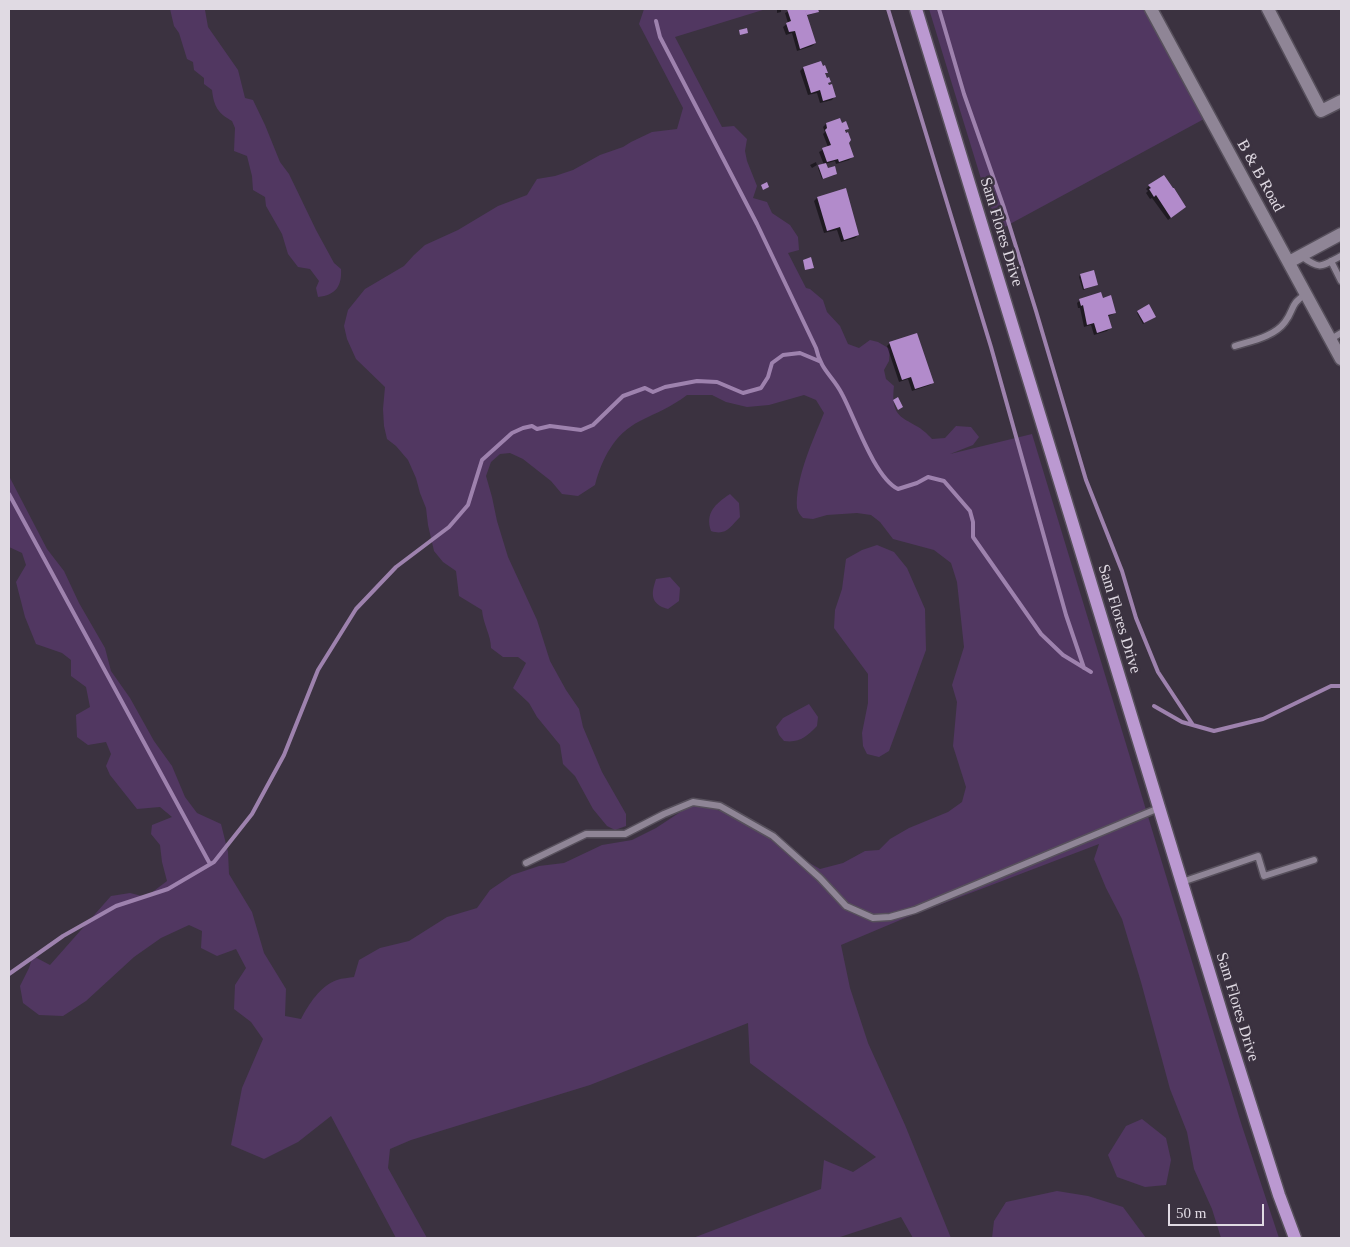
<!DOCTYPE html>
<style>
body{margin:0}
#map{position:relative;width:1350px;height:1247px;overflow:hidden;background:#3b3240;font-family:"Times New Roman",serif}
canvas{display:block}
.frame{position:absolute;inset:0;border:10px solid #e0dae3;pointer-events:none}
.scale{position:absolute;left:1168px;top:1204px;width:96px;height:22px;box-sizing:border-box;border:2px solid #e0dae3;border-top:0;padding-left:6px;font-size:15px;line-height:18px;white-space:nowrap;color:#e0dae3;-webkit-text-stroke:4px #3b3240;paint-order:stroke}
</style>
<div id="map">
<canvas width="1350" height="1247"></canvas>
<div class="frame"></div>
<div class="scale">50 m</div>
</div>
<script>
const context = document.querySelector('canvas').getContext('2d');
context.lineJoin = 'round';
function fillPath(path, color) { context.fillStyle = color; context.fill(path, 'evenodd'); }
function trace(path, color, width, dash) { context.strokeStyle = color; context.lineWidth = width; context.lineCap = dash ? 'butt' : 'round'; context.setLineDash(dash || []); context.stroke(path); }
function drawText(font, color, halo, rows, align = 'center') {
  context.font = font + ' "Times New Roman",serif'; context.lineWidth = 5; context.setLineDash([]); context.textBaseline = 'middle'; context.strokeStyle = halo; context.fillStyle = color; for (const [text, x, y, turn = 0] of rows) {
    context.save(); context.translate(x, y); context.rotate((+turn || 0) * Math.PI / 180); context.textAlign = isNaN(turn) ? turn : align; if (halo) context.strokeText(text, 0, 0); context.fillText(text, 0, 0); context.restore();
  }
}
const green = new Path2D(`
 M170,9L205,10L208,27L238,70L245,98L253,100L265,125L280,162L289,174L316,230L334,263L341,269C342,286 336,295 318,297L316,288L319,281L310,269L298,267L288,254L282,234L266,206L265,197L253,190L252,176L247,156L234,151L235,128L232,121C218,113 214,107 212,90L204,84V78L194,70L193,62L187,59L179,33L174,26Z
 M644,9H766L675,37L722,127L734,126L747,139L745,151L747,161L757,186L753,198L767,202L772,213L790,225L798,237L799,250L788,253L806,288L810,289L823,300L827,312L840,326L848,344L859,348L870,340L878,342L890,349L889,361L884,370L886,379L894,386C889,426 912,415 932,439L945,438L956,426L971,427L979,437L973,445L950,454L1032,434L1241,1123L1279,1238H1221L1212,1209L1194,1169L1187,1132L1170,1089L1141,982L1122,919L1106,888L1094,859L1099,844L905,918L841,945L850,988L868,1043L905,1125L951,1238H913L901,1217L837,1238H693L821,1189L824,1160L853,1172L876,1157L750,1063L748,1023L590,1085L411,1140L390,1149L388,1168L427,1238H396L331,1116L298,1142L264,1159L231,1145L242,1088L263,1039L251,1022L234,1009L235,985L246,968L236,949L217,956L201,948L202,931L189,925L161,938L134,957L86,1001L63,1016L39,1015L23,1003L20,986L29,968L33,956L50,965L111,896L130,893L146,897L167,881L162,862L160,845L151,834L152,825L172,817L160,807L137,809L110,775L106,766L111,754L106,742L88,745L77,737L76,715L90,707L86,687L71,676V660L62,653L36,644L25,617L16,582L26,565L22,553L9,547V476L47,549L64,571L79,603L105,648L111,671L130,698L154,741L172,766L185,797L197,813L221,824L228,852L229,874L252,912L264,953L286,989L285,1016L301,1019C309,1004 320,986 337,980C342,978 349,978 354,977L359,960L380,948L409,941L447,917L477,908L490,890L512,875L539,866L564,863L602,845L632,840L656,828L694,803L724,812H736L794,854L820,869L843,863L865,851L879,850L890,839L909,828L948,812L962,802L966,787L953,746L957,702L952,685L964,647L957,582L951,563L934,550L893,539L880,522L871,515L857,513L827,515L813,519L803,518C800,515 798,512 797,508C795,479 813,440 824,413L816,400L804,395L769,405L747,407L726,402L712,395H687C673,406 656,413 640,421C614,434 602,459 595,485L578,496L562,494L551,481L523,459L510,453L500,454L491,462L486,476L492,497L497,521L508,557L537,620L550,661L566,690L579,709L583,727L602,772L626,814V826L615,830L607,826L593,809L575,776L563,764L560,745L537,717L529,703L513,688L526,663L518,657H503L491,648C491,635 483,624 482,610L459,596L456,571L443,562L434,551L428,525L426,508L420,493L416,478L408,460L396,446L387,439L384,426L383,409L385,387L356,359L347,339L344,326L348,310L365,289L404,266L414,255L425,245L458,230L498,206L527,195L537,179L555,176L573,170L600,155L623,147L631,142L652,132L677,129L683,108L639,24Z
 M929,9H1144L1204,119L997,231Z
 M730,494L739,503L740,517C730,527 726,536 711,531C705,513 715,504 730,494Z
 M877,545L894,552L907,568L925,609L926,650L889,751L879,757L867,754L863,746L862,733L868,703V674L834,628L835,610L842,589L846,559L862,550Z
 M670,577L680,588L679,601L668,609C650,604 651,594 656,579Z
 M809,704L818,717L817,726C806,737 800,743 784,741L779,735L776,727L783,718Z
 M1142,1119L1166,1138L1171,1160L1166,1185L1145,1187L1117,1177L1108,1155L1126,1126Z
 M1057,1191L1088,1196L1123,1207L1146,1238H992L994,1221L1006,1202Z`);
const shadow = new Path2D(`
 M781,9V12L777,13V10Z
 M793,9H817L818,12L806,16L815,43L812,46L797,51L792,33L786,35L783,27L788,23L785,13Z
 M803,68L826,72L824,74L830,82L827,84L834,97L832,100L820,103L817,93L808,95L800,71Z
 M826,124H841L847,129L845,132L852,157L849,160L836,164L835,161L825,164L827,170L835,175L822,179L818,168L824,165L819,152L828,147L823,134L825,132L823,127Z
 M816,162L817,165L812,168L810,165Z
 M1149,186L1185,207L1168,220L1152,198L1150,199L1146,193L1148,191L1146,189Z
 M845,190L858,235L855,238L841,242L837,230L824,233L814,201L817,198Z
 M1080,275L1097,285L1083,290L1079,277Z
 M1080,300H1102L1115,313L1107,317L1110,328L1107,331L1094,335L1091,325L1084,327L1080,308H1078L1077,303Z
 M1138,312L1154,317L1143,324L1137,313Z
 M890,343L933,382L930,385L912,391L908,379L899,382L887,346Z`);
const stream = new Path2D(`
 M888,9L991,347L1066,615L1084,668
 M939,9L964,94L1004,208L1036,311L1086,480L1122,571L1136,618L1158,672L1193,725
 M656,21L660,37L757,224L816,348C821,371 833,376 842,394C855,418 874,477 898,489L917,483L928,477L944,481L970,511L973,522V537L1041,634L1063,655L1091,672
 M9,494L210,864
 M1154,706L1182,722L1214,731L1263,719L1331,686H1341
 M9,974L63,936L116,906L168,889L214,862L252,814L284,755L318,670L356,609L396,567L449,527L468,505L482,460L512,433L523,428L532,426L537,429L550,426L581,430L593,425L623,396L645,388L653,392L665,387L697,381L717,382L743,393L761,388L768,377L772,363L783,355L800,353L819,361`);
const building = new Path2D(`
 M787,9H805L816,43L800,49L795,31L789,32L786,23L791,21Z
 M805,9H818L819,12L807,15Z
 M747,28L748,33L740,35L739,30Z
 M821,61L823,66L825,65L828,73H825L827,78L829,77L831,82L828,83L829,85L832,84L836,97L823,101L820,90L811,93L803,67Z
 M840,118L842,123L846,121L849,129L845,130L846,133L848,132L851,140L849,143L854,157L839,162L838,159L827,162L822,148L831,145L825,130L827,128L826,123Z
 M826,163L828,168L835,166L837,174L823,179L818,165Z
 M1164,175L1173,188H1174L1186,207L1171,218L1156,195L1154,197L1149,189L1151,188L1148,185Z
 M767,182L769,187L763,190L761,185Z
 M846,188L859,235L844,240L840,227L827,231L817,197Z
 M811,257L814,268L805,270L803,260Z
 M1094,270L1098,285L1084,289L1080,274Z
 M1101,292L1103,298L1111,295L1116,313L1108,315L1112,328L1097,333L1094,323L1087,325L1083,305L1081,306L1079,299Z
 M1149,304L1156,317L1144,323L1137,311Z
 M917,333L934,383L915,389L911,377L902,380L889,342Z
 M898,397L903,407L898,410L893,400Z`);
const lane = new Path2D(`
 M1301,256C1321,270 1320,267 1341,256
 M1331,261L1341,281
 M1331,339L1341,333
 M1235,346C1251,341 1274,337 1285,322C1295,309 1289,305 1306,294
 M526,863L586,834H625L664,814L693,802L720,806L773,836L820,878L846,906L873,918L890,917L915,910L1159,808
 M1182,882L1258,856L1264,876L1314,860`);
const street = new Path2D(`
 M1151,9L1341,359
 M1268,9L1321,111L1341,101
 M1289,262L1341,234`);
const primary = new Path2D(`
 M916,9L1224,1021L1279,1195L1295,1238`);
const streetNames = [
 ["B & B Road",1260,176,61],
 ["Sam Flores Drive",1001,232,73],
 ["Sam Flores Drive",1119,619,73],
 ["Sam Flores Drive",1237,1007,73]
];
fillPath(green, '#513761');
fillPath(shadow, '#0007');
trace(stream, '#9e82ae', 4);
fillPath(building, '#b28bcb');
trace(lane, '#57505c', 9);
trace(street, '#57505c', 15);
trace(primary, '#57505c', 15);
trace(lane, '#8f8596', 6);
trace(street, '#8f8596', 12);
trace(primary, '#bb99d1', 12);
drawText('16px', '#e0dae3', '#3b3240', streetNames);
</script>
